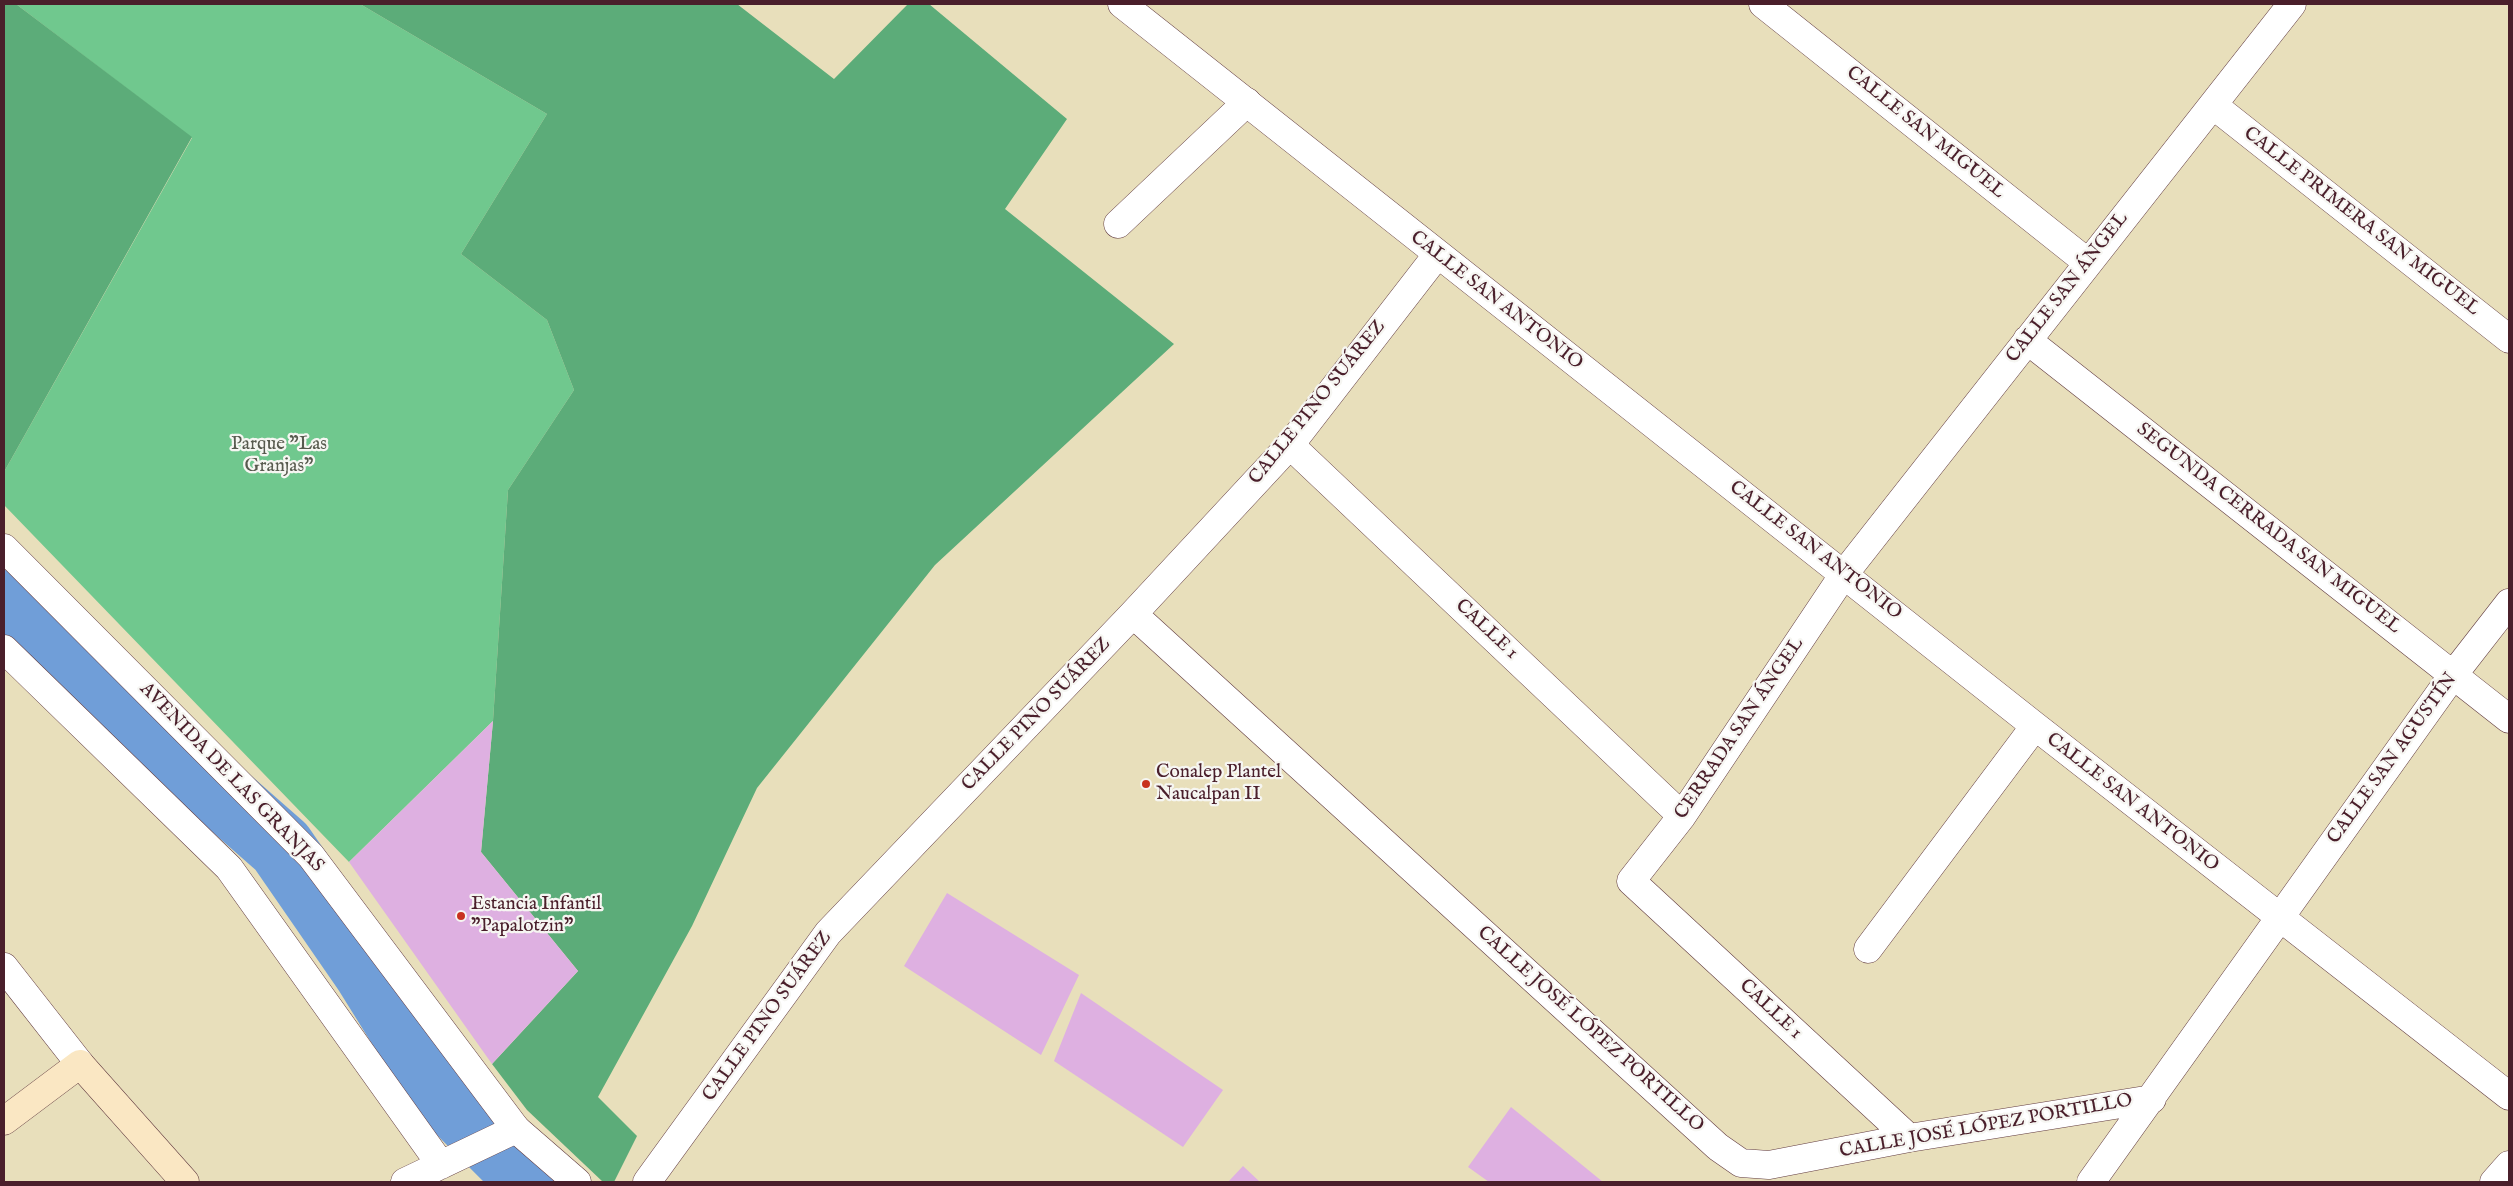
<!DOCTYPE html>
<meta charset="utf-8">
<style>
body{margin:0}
#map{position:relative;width:2513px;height:1186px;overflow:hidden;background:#e8dfbb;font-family:"IM FELL English",serif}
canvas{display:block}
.frame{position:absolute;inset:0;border:5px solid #4a1f2b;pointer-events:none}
</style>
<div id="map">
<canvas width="2513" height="1186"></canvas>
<div class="frame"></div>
</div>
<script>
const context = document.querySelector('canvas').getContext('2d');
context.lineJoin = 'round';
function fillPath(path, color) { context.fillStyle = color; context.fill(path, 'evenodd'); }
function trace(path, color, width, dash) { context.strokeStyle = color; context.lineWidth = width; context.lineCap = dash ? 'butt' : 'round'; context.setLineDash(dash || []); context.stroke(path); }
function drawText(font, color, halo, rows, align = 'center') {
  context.font = font + ' "IM FELL English",serif'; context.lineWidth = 4.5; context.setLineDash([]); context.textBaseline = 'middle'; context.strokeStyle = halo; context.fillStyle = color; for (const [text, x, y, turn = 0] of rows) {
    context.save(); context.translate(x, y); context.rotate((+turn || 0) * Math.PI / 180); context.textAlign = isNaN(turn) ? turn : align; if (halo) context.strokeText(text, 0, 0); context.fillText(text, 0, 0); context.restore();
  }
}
const green = new Path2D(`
 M16,4H360L547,114L461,254L547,320L574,390L508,490L493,721L349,862L4,505V472L192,138Z`);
const forest = new Path2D(`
 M4,4H16L192,137L4,472Z
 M360,4H737L834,79L908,4H929L1067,119L1005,209L1174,344L935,565L757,788L692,926L598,1097L637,1136L614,1182H603L527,1110L492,1064L578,971L481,852L493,721L508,490L574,390L547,320L461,254L547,114Z`);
const river = new Path2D(`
 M4,604L281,847L368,973L442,1092L532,1182`);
const building = new Path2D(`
 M493,721L481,852L578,971L492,1064L349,862Z
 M947,893L1079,975L1041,1055L904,966Z
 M1081,993L1223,1090L1183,1147L1054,1061Z
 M1511,1107L1603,1182H1489L1468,1167Z
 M1243,1166L1260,1182H1228Z`);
const pedestrian = new Path2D(`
 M1118,224L1247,102`);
const minor = new Path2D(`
 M1122,4L2035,726L2509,1096
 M1763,4L2087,262
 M2213,105L2509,339
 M2027,340L2509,719
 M1290,445L1682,816
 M1133,614L1718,1147L1741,1163L1769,1165L1909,1138L2152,1099
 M4,649L229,868L441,1165
 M1868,949L2035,726
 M4,967L80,1064
 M1909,1138L1631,881L1682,816L1844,574L2292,4
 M405,1182L516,1129
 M647,1182L828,933L1133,614L1290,445L1437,255
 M2091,1182L2453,675L2509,603
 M2494,1182L2509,1165`);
const tertiary = new Path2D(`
 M4,548L311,856L516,1129L577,1182`);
const secondary = new Path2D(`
 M4,1121L80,1064L185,1182`);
const markers = [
 [1146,784,5,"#c8321e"],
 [461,916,5,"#c8321e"]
];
const streetNames = [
 ["CALLE SAN MIGUEL",1925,133,39],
 ["CALLE PRIMERA SAN MIGUEL",2361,222,38],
 ["CALLE SAN ÁNGEL",2068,288,-52],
 ["CALLE SAN ANTONIO",1496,301,38],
 ["CALLE PINO SUÁREZ",1318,403,-51],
 ["SEGUNDA CERRADA SAN MIGUEL",2268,529,38],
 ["CALLE SAN ANTONIO",1815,551,38],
 ["CALLE 1",1486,630,43],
 ["CALLE PINO SUÁREZ",1037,715,-46],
 ["CERRADA SAN ÁNGEL",1740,729,-56],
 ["CALLE SAN AGUSTÍN",2393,759,-54],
 ["AVENIDA DE LAS GRANJAS",231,778,46],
 ["CALLE SAN ANTONIO",2132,803,38],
 ["CALLE 1",1770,1010,43],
 ["CALLE PINO SUÁREZ",768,1017,-54],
 ["CALLE JOSÉ LÓPEZ PORTILLO",1590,1030,42],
 ["CALLE JOSÉ LÓPEZ PORTILLO",1986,1127,-10]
];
const parkNames = [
 ["Parque \"Las",279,445],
 ["Granjas\"",279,467]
];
const poiNames = [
 ["Conalep Plantel",1156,773],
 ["Naucalpan II",1156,795],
 ["Estancia Infantil",471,905],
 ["\"Papalotzin\"",471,927]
];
fillPath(green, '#70c88e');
fillPath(forest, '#5cac79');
trace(river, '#709ed8', 68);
fillPath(building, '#deb0e1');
trace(pedestrian, '#623c41', 29);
trace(minor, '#623c41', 29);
trace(tertiary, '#623c41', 29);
trace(secondary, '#623c41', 29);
trace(pedestrian, '#fff', 28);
trace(minor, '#fff', 28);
trace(tertiary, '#fff', 28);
trace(secondary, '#fae7c3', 28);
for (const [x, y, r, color] of markers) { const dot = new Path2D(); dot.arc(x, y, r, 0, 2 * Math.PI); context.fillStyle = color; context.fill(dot); trace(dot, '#f6f6f2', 2); }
drawText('19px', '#4a1f2b', '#f6f6f2', streetNames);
drawText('19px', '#575a4e', '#f6f6f2', parkNames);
drawText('19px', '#4a1f2b', '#f6f6f2', poiNames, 'left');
</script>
